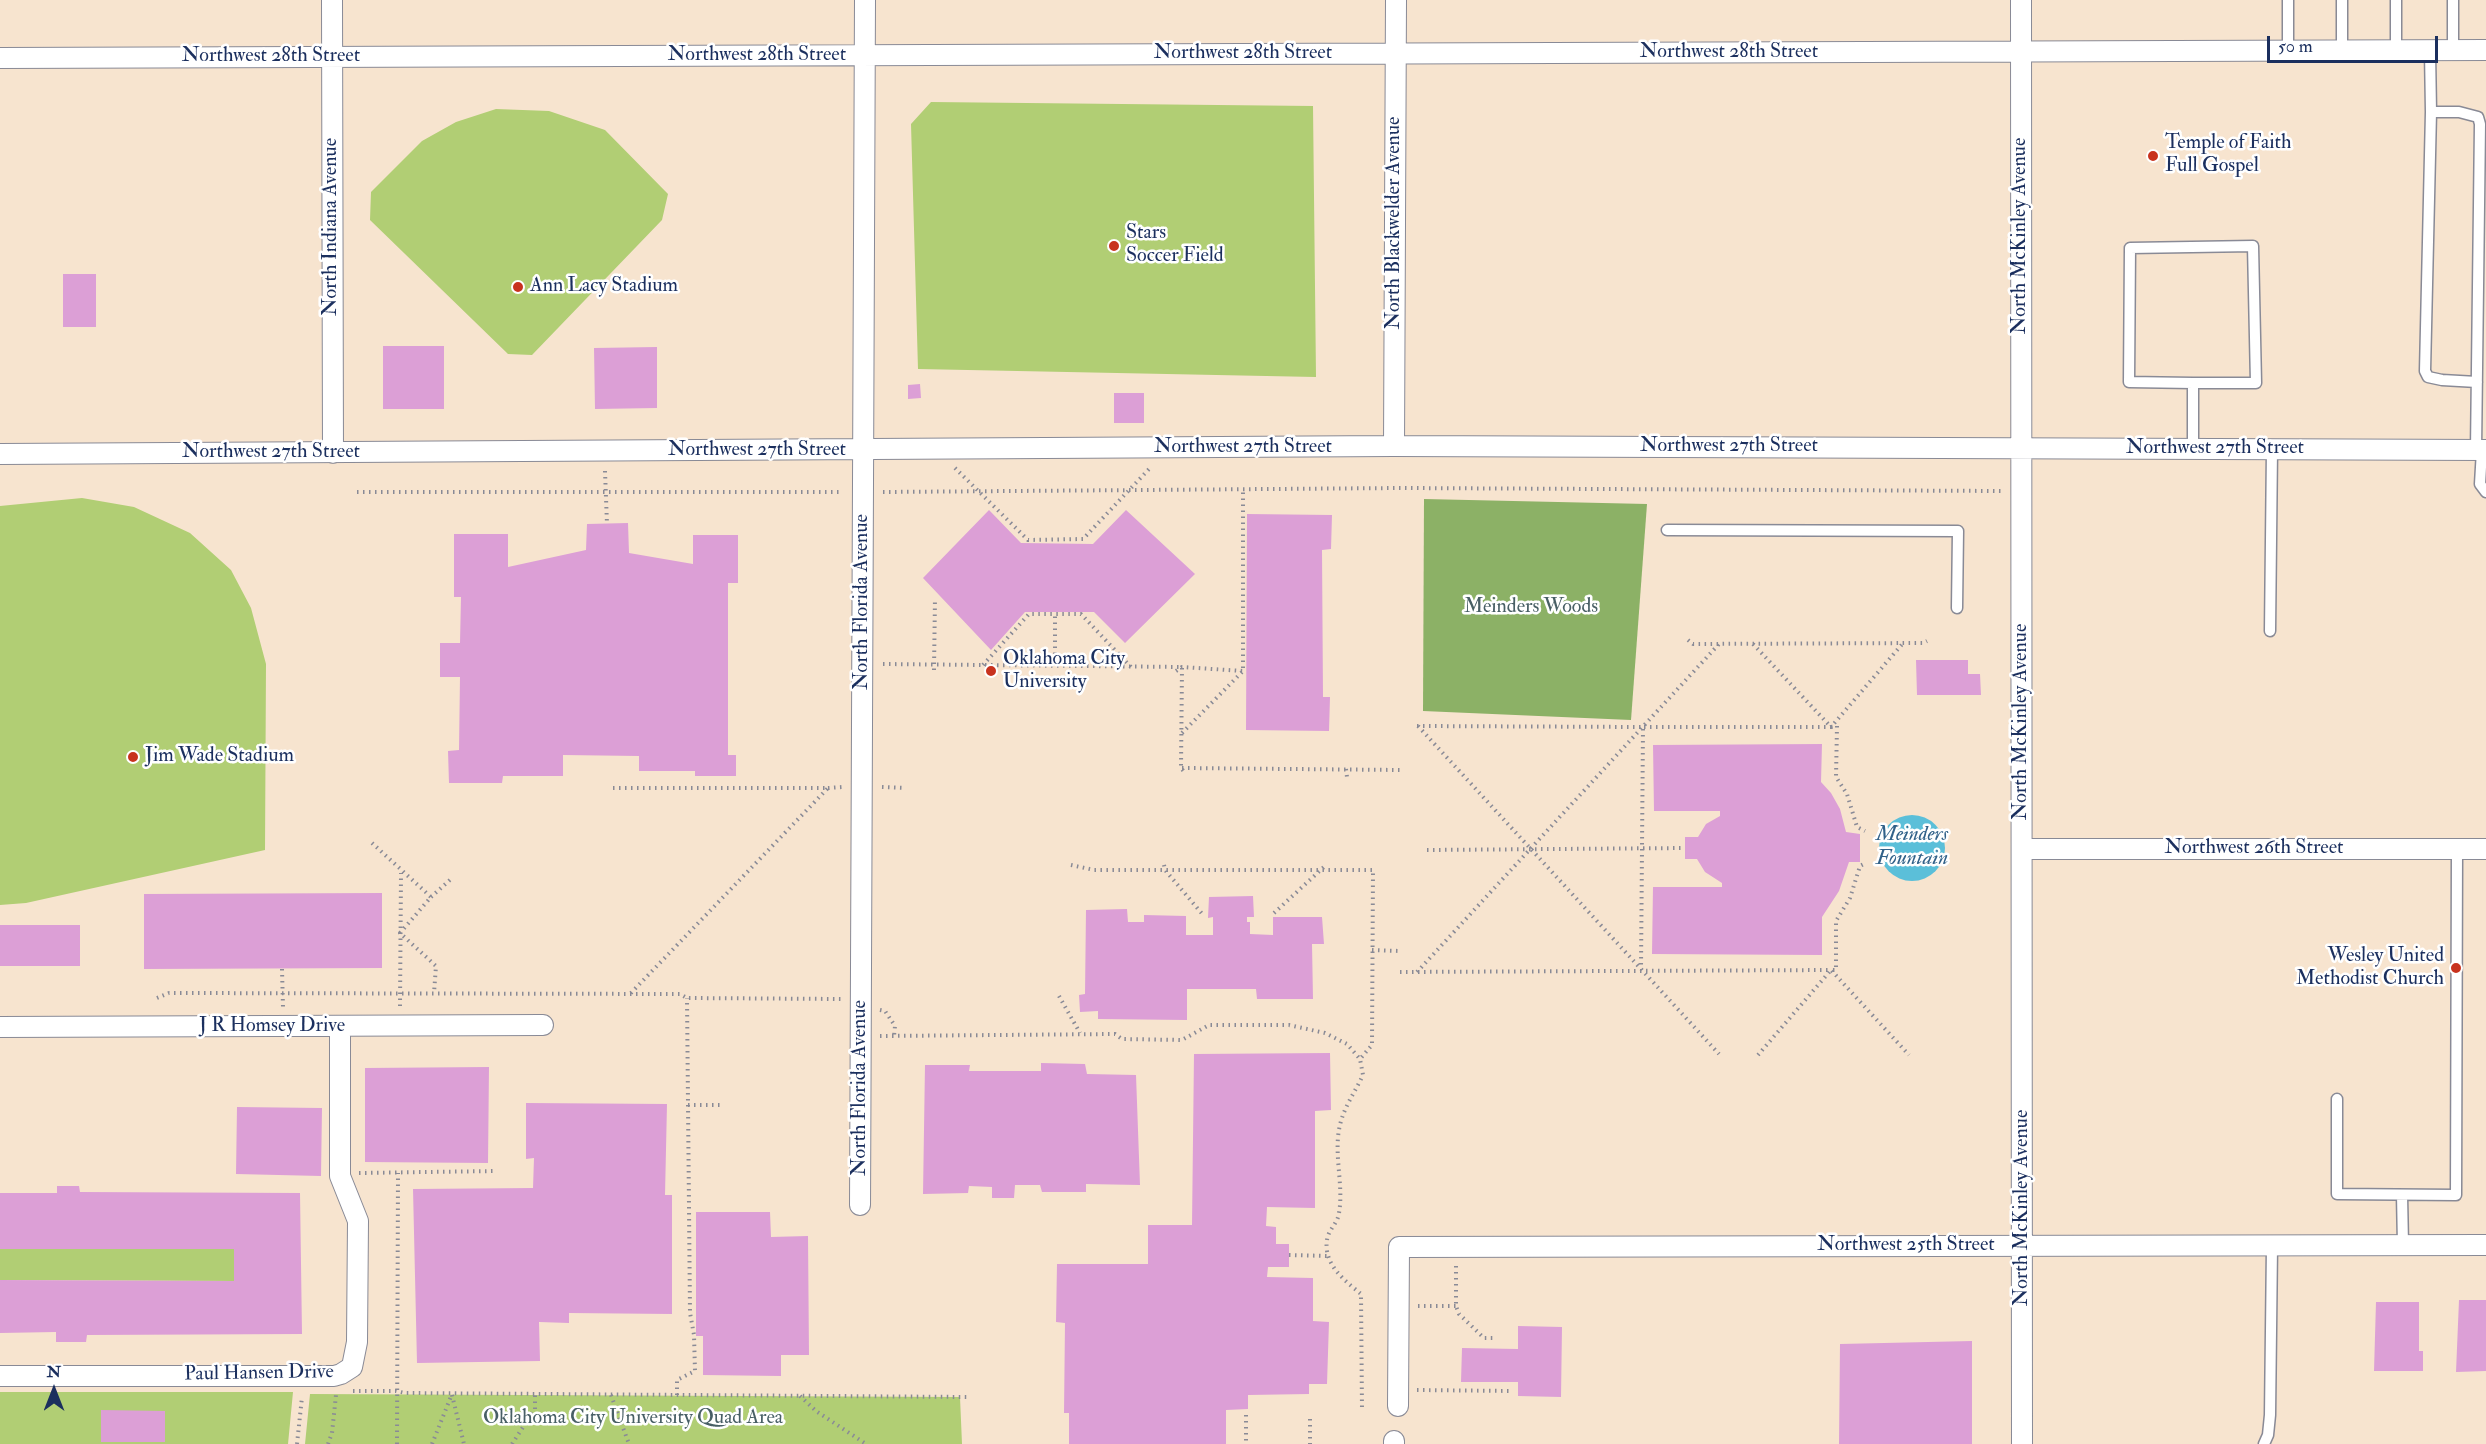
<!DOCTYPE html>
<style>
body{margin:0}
#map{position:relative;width:2486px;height:1444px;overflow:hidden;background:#f7e4cf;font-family:"IM FELL Double Pica",serif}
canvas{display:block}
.north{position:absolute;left:24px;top:1360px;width:60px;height:60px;-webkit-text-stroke:4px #fff;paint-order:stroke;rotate:0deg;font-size:16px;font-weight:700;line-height:24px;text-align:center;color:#1b2f5e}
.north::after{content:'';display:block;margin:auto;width:21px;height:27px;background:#1b2f5e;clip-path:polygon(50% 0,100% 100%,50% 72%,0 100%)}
.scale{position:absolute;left:2267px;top:36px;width:171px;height:27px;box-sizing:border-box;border:3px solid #1b2f5e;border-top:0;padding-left:8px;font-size:18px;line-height:21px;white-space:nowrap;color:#1b2f5e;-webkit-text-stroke:4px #fff;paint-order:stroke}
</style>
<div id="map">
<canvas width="2486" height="1444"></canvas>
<div class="north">N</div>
<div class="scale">50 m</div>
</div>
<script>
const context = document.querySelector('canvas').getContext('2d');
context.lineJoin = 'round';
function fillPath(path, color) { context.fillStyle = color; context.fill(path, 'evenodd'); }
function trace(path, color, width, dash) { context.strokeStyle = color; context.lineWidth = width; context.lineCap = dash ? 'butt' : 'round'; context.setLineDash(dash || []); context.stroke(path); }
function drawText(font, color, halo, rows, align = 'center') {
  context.font = font + ' "IM FELL Double Pica",serif'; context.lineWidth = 5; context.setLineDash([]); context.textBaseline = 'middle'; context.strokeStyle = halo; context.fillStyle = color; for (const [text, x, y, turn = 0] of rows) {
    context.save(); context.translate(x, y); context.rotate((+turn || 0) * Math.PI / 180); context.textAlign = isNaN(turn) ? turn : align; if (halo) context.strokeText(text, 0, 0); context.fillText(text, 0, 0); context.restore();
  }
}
const green = new Path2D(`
 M931,102L1313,106L1316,377L918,369L911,124Z
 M496,109L549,111L605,130L668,194L662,220L532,355L508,354L370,220L371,192L422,141L456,122Z
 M82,498L134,507L190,533L231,570L251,608L266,664L265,850L26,903L0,905V506Z
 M0,1249H234V1281L0,1280Z
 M0,1392H293L288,1444H0Z
 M310,1394L960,1397L962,1444H305Z`);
const forest = new Path2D(`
 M1424,499L1647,504L1631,720L1423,711Z`);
const water = new Path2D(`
 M1879 848a33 33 0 1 1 66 0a33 33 0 1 1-66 0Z`);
const building = new Path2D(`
 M63,274H96V327H63Z
 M383,346H444V409H383Z
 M657,347V408L595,409L594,348Z
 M920,384L921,398L908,399V385Z
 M1114,393H1144V423H1114Z
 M989,510L1021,543L1093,544L1126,510L1195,574L1125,643L1094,612H1025L991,650L923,578Z
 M1247,514L1332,515L1331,549L1322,550L1323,697H1330L1329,731L1246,730Z
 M628,523L629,553L693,564V535H738V583H728V755H736V776H695V771H639V756L563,755V776H503L502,783H449L448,751L459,750L460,677H440V643H460L461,597H454V534H508V567L586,550L587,524Z
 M1916,660H1968V674H1980L1981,695H1917Z
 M1822,744L1821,782L1831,793L1840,809L1846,832L1860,834V862H1849L1839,891L1822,917V955L1652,954L1653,887H1722V883L1705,872L1697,859H1685V837H1698L1706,824L1720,816V811H1654L1653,745Z
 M382,893V968L144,969V894Z
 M1253,896L1254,917H1247V922H1250V934L1273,935V917H1322L1324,944H1312L1313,999H1257L1256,989H1187V1020L1098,1019V1011L1080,1012L1079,995L1085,994L1086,910L1127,909L1128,922H1144V915L1186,916V935H1213V917L1208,918L1209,897Z
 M0,925H80V966H0Z
 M1330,1053L1331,1110L1315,1111V1208L1267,1207L1266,1226L1276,1227V1244H1289V1267H1268L1267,1277L1313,1278V1321L1329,1322L1327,1384H1309V1394L1248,1395V1409L1226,1410V1444H1069V1413H1064L1065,1323L1056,1322L1057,1264H1148V1225H1192L1194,1054Z
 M1041,1063L1085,1064L1087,1074L1136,1075L1140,1185L1086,1184V1192H1042L1040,1185H1015L1014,1198H992V1187L969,1186L968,1193L923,1194L925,1065H970L969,1071H1041Z
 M489,1067L488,1163L365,1162V1068Z
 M526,1103L667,1104L665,1195H672V1314L569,1313V1323L539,1322L540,1361L417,1363L413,1189L533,1188L534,1158L526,1159Z
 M237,1107L322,1108L321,1176L236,1174Z
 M57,1186H79L80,1192L300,1193L302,1334L87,1335L86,1342H56V1332L0,1333V1280L234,1281V1249H0V1193H57Z
 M696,1212H770L771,1237L808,1236L809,1355H781V1376L703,1375V1336H696Z
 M2459,1300H2486V1371L2456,1372Z
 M2376,1302H2419V1351H2423V1371H2374Z
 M1518,1326L1562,1327L1561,1397L1518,1396V1382H1461L1462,1348L1518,1349Z
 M1972,1341V1444H1839L1840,1344Z
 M101,1410L165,1411V1442H101Z`);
const path = new Path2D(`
 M955,468L1028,540L1083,539L1149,469
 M605,471L607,524
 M357,492H843
 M883,492L1400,488L2001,491
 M1688,640L1693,644L1923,643L1927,641
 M1753,644L1831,727L1837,726L1836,777L1847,794L1857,827L1865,831
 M883,664L1182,667L1181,768L1186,774
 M983,665L1029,614H1081L1131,667
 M1055,666V614
 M934,670L935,598
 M1176,671L1182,667L1243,671
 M1417,726L1643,727L1641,969
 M1418,726L1719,1054
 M1644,727H1831L1904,642
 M1182,733L1243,671V491
 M1182,768L1401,770
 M1346,769L1347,777
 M882,787L905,788
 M613,788H828L630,994
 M828,788L842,787
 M372,843L431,897L400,933L436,966L434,993
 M1427,850L1685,848
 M1071,865L1094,870H1373L1372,1045L1360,1059
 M1164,865L1165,870L1204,916
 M431,897L452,878
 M1274,913L1325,866
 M1372,950L1400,951
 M282,969L283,1007
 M1400,972L1831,970L1909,1055
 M1417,972L1719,644
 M1059,996L1080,1033
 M157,998L169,993L680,994L687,998L841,999
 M400,1006L401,873
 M880,1010L885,1011L895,1026L894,1036
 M880,1036L1115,1034L1122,1039L1182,1040L1209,1025H1289L1325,1033L1347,1044L1360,1059L1363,1075C1355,1092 1344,1107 1340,1125C1333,1153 1344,1185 1339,1213C1337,1227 1324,1230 1327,1251C1330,1270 1348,1283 1361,1294L1362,1411
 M1758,1055L1831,970H1836V921L1850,898L1860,866L1864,864
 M688,1105H723
 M359,1173L495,1171
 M1289,1255L1329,1256
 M1456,1266V1306L1459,1314L1484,1338H1495
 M1418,1306H1456
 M1417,1390L1513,1391
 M353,1391H396L405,1393L970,1397
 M452,1395L464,1444
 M611,1395L629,1444
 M677,1395V1380L695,1371L694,1335L690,1313L687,998
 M800,1396L816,1411L866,1444
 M1246,1415V1444
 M1310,1419V1444
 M297,1444L302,1397
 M328,1444L332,1433L336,1395
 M397,1444L398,1173
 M432,1444L452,1394
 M512,1444L535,1409V1394`);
const lane = new Path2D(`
 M2342,0V51
 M2453,0V50
 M2288,51V0
 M2396,51V0
 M2430,51L2431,112H2459L2478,117L2480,124L2476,450
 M2431,112L2425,371L2428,377L2442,380L2477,382
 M2193,449V383H2256L2253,246L2130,248L2129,382L2193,383
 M2482,450L2480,484L2486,492
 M1667,530L1958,531L1957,608
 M2270,631L2272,449
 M2337,1099V1194L2456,1195L2457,849
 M2402,1195L2403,1245
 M2264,1444L2268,1435L2270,1415L2272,1246`);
const street = new Path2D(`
 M332,0L333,453
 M2021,0L2022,1444
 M0,58L2486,50
 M1394,446L1396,0
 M0,454L1394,446L2486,450
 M2022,849H2486
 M0,1027L543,1025
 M860,1205L865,0
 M0,1376H334L341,1374L352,1367L357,1342L358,1221L340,1176V1027
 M1398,1406L1399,1247L2486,1245
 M1394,1444V1441`);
const markers = [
 [2153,156,6,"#c8321e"],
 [1114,246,6,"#c8321e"],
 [518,287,6,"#c8321e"],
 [991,671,6,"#c8321e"],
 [133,757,6,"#c8321e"],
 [2456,968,6,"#c8321e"]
];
const streetNames = [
 ["Northwest 28th Street",1729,53],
 ["Northwest 28th Street",1243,54],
 ["Northwest 28th Street",757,56],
 ["Northwest 28th Street",271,57],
 ["North Blackwelder Avenue",1395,223,-90],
 ["North Indiana Avenue",332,227,-90],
 ["North McKinley Avenue",2021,236,-90],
 ["Northwest 27th Street",1729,447],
 ["Northwest 27th Street",1243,448],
 ["Northwest 27th Street",2215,449],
 ["Northwest 27th Street",757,451],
 ["Northwest 27th Street",271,453],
 ["North Florida Avenue",863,602,-90],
 ["North McKinley Avenue",2022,722,-90],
 ["Northwest 26th Street",2254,849],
 ["J R Homsey Drive",272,1027],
 ["North Florida Avenue",861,1088,-90],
 ["North McKinley Avenue",2023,1208,-90],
 ["Northwest 25th Street",1906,1246],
 ["Paul Hansen Drive",259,1374,-1]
];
const poiNames = [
 ["Temple of Faith",2165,144],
 ["Full Gospel",2165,167],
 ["Stars",1126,234],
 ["Soccer Field",1126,257],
 ["Ann Lacy Stadium",530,287],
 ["Oklahoma City",1003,660],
 ["University",1003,683],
 ["Jim Wade Stadium",145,757],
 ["Wesley United",2444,957,"right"],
 ["Methodist Church",2444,980,"right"]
];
const parkNames = [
 ["Meinders Woods",1531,608],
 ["Oklahoma City University Quad Area",633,1419]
];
const waterNames = [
 ["Meinders",1912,835],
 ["Fountain",1912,859]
];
fillPath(green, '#b1ce74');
fillPath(forest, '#8cb166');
fillPath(water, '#5bbfd9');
fillPath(building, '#dc9fd6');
trace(lane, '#898a96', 13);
trace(street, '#898a96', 22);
trace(path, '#898a96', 4, [1.5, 4.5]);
trace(lane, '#fff', 10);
trace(street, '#fff', 20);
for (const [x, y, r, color] of markers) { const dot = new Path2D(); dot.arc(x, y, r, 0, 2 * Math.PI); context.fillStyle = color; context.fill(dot); trace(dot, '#fff', 2); }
drawText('20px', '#1b2f5e', '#fff', streetNames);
drawText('20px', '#1b2f5e', '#fff', poiNames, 'left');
drawText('20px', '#485f65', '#fff', parkNames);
drawText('italic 21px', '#316189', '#fff', waterNames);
</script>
